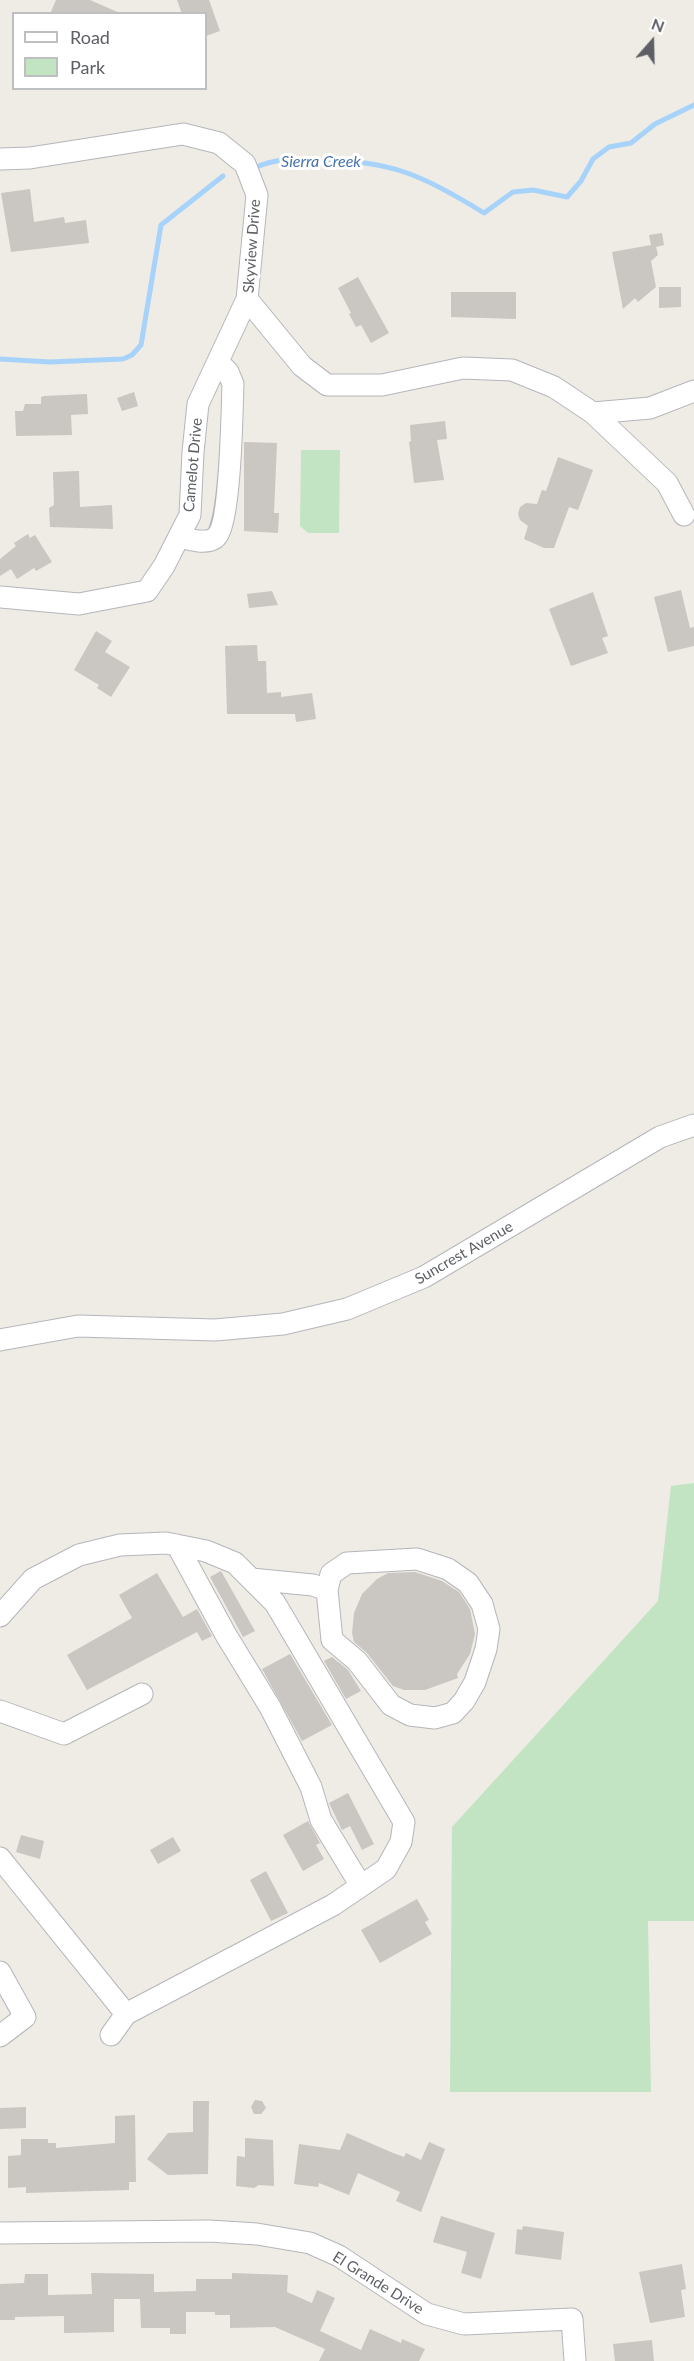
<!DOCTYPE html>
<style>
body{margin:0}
#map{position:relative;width:694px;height:2361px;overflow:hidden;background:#eeece4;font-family:Lato,sans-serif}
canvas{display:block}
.legend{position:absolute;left:12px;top:12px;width:195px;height:78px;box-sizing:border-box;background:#fff;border:2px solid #bebfc1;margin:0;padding:8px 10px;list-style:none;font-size:18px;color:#5c5f64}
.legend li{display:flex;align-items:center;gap:12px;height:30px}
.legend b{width:30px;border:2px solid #bebfc1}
.north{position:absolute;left:622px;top:12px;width:60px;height:60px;-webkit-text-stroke:4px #fff;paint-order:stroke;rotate:20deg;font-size:16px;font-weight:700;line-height:24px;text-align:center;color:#5c5f64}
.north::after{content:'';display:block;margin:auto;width:21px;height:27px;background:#5c5f64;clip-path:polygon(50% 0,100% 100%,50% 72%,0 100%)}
</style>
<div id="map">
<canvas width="694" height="2361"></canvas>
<ul class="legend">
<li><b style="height:8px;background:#fff"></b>Road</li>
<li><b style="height:16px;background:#c2e4c3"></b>Park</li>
</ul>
<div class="north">N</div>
</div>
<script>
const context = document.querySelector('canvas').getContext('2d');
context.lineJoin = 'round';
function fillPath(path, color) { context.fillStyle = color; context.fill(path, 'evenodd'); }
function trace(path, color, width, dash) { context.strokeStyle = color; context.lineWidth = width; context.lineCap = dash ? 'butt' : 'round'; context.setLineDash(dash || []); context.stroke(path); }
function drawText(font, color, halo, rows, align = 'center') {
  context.font = font + ' Lato,sans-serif'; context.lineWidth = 6; context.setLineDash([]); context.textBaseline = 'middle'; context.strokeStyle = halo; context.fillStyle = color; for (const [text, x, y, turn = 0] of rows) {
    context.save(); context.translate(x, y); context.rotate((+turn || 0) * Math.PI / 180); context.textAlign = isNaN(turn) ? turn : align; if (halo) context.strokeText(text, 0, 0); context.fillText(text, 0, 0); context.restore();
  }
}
const green = new Path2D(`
 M301,450H340L339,533H308L300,526Z
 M694,1483V1921H648L651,2092H450L452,1827L658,1601L671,1486Z`);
const stream = new Path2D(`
 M254,168C275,158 295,159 317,160C390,160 423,175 484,213L513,192L533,190L567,197L581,181L593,159L609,147L631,143L655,124L694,105
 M0,359L50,362L123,359L132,355L141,345L161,225L223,176`);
const building = new Path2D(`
 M56,0H90L122,14H50Z
 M177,0H209L220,31L206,36V14H182Z
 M30,189L34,222L64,217L65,223L86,220L89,243L11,252L1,193Z
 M662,233L664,245L656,247L658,255L651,261L656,287L638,302L635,298L623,309L612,252L651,245L649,235Z
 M358,277L389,333L371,343L361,325L356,327L349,314L351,313L338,288Z
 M659,287H681V307L659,308Z
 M451,292H516V319L451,317Z
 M134,392L138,406L122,411L117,398Z
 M87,394L88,414L71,415L72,435L16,436L15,411H23L25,404H41V397L44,396Z
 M445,421L447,439L437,440L444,480L414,483L409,442L411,441L410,425Z
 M244,442L277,443L274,513H279L278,533L244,531Z
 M558,457L593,470L578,510L569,507L554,548H544L524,539L528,526L520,520L518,514L520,507L526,503L537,504L542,490L546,491Z
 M79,471L80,507L112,505L113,529L50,527L49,508L54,505L53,472Z
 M28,534L30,538L35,535L52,562L36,571L34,568L17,579L11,569L0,576V559L16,546L14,543Z
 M681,590L690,628L694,627V646L668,652L654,597Z
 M272,591L278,605L249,608L247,594Z
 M593,592L608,636L602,638L608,653L571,666L549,609Z
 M96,631L112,641L105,652L130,667L111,697L97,688L99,685L74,670Z
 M257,645L258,661H266L267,693L281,692V697L312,693L316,719L296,722L295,714H227L225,646Z
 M221,1571L255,1631L243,1637L210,1577Z
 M415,1572L442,1581L459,1592L470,1609L475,1634L470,1654L457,1674L458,1678L425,1690H404L393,1686L367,1653L354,1642L352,1633L354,1613L362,1594L377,1579L388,1573Z
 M157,1573L183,1617L197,1609L212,1636L202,1641L197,1632L87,1690L67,1655L132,1618L119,1595Z
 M290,1654L332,1725L302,1741L262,1669Z
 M332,1657L348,1670L361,1691L346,1699L324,1661Z
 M348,1793L374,1844L362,1850L350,1826L342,1830L329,1803Z
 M308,1821L320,1843L316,1845L324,1859L303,1871L283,1835Z
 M21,1835L44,1841L40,1859L16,1852Z
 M173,1837L181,1851L158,1864L150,1850Z
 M266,1871L288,1913L271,1921L250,1880Z
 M417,1899L429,1920L425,1922L432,1934L380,1963L361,1930Z
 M255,2100L262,2101L266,2108L261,2114H254L251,2107Z
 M193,2101H209L208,2174L168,2175L147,2159L168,2133L193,2132Z
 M26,2107V2128L0,2129V2108Z
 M135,2115L136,2182H129V2190L26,2193V2187L8,2188V2156L21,2155V2139H48V2143H56V2148L115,2143V2116Z
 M347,2133L393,2153L404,2157L406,2153L421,2160L429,2142L445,2149L421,2212L396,2201L400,2192L358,2173L349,2195L319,2183L318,2187L294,2184L299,2144L340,2150Z
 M245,2138L273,2140L274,2186L259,2185L254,2188L236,2186L237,2156L245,2157Z
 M441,2216L495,2233L481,2279L461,2273L467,2252L433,2242Z
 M523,2226L564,2232L561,2260L515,2254L517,2229L522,2230Z
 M682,2264L686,2289L681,2290L685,2317L650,2323L639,2272Z
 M91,2273L154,2274V2292L196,2291V2279H232V2273L288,2275L287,2292L312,2303L317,2290L335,2298L320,2331L361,2350L370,2329L401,2343L402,2339L425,2349L419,2361H319L325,2349L275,2327L230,2328V2315H215V2312H186V2334H170V2328H141L140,2299H114V2332L64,2333V2316L15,2317V2320H0V2284L24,2283L25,2274H48V2295L92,2294Z
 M652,2340L654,2361H615L613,2344Z`);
const minor = new Path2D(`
 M0,159L30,158L183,134L219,143L245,164L257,195L247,299L198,404L193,452L190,515L164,566L147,591L79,604L0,597
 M247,299L302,366L327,385H382L463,368L512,370L554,387L593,413L650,408L694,391
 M593,413L667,483L684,515
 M179,537C190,539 205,545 215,538C231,526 232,408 233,384L228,372L218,362
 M0,1340L78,1326L215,1330L283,1324L347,1309L424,1277L660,1137L694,1125
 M177,1545L226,1635L270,1707L311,1787L321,1820L361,1886
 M251,1579L313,1585L327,1590L332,1640L357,1661L391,1705L410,1715L435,1718L453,1713L464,1701L475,1682L486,1649L489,1629L482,1604L468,1583L448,1569L417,1559L347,1563L331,1574L327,1590
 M0,1616L33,1579L79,1555L120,1545L166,1543L206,1551L235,1563L275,1603L404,1822L401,1842L386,1869L333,1905L126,2014L111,2035
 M0,1711L64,1734L142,1694
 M0,1858L126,2014
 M0,1972L25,2017L0,2036
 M0,2233L209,2231L257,2234L310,2243L339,2256L427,2314L464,2324L572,2319L575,2361`);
const streetNames = [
 ["Skyview Drive",252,246,-86],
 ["Camelot Drive",193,465,-85],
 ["Suncrest Avenue",464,1253,-30],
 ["El Grande Drive",378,2283,32]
];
const waterNames = [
 ["Sierra Creek",321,162]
];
fillPath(green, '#c2e4c3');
trace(stream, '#a7d3fb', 5);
fillPath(building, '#cac6c2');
trace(minor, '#b5b6bb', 23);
trace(minor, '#fff', 21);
drawText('15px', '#5c5f64', '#fff', streetNames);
drawText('italic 16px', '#4473ad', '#fff', waterNames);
</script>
